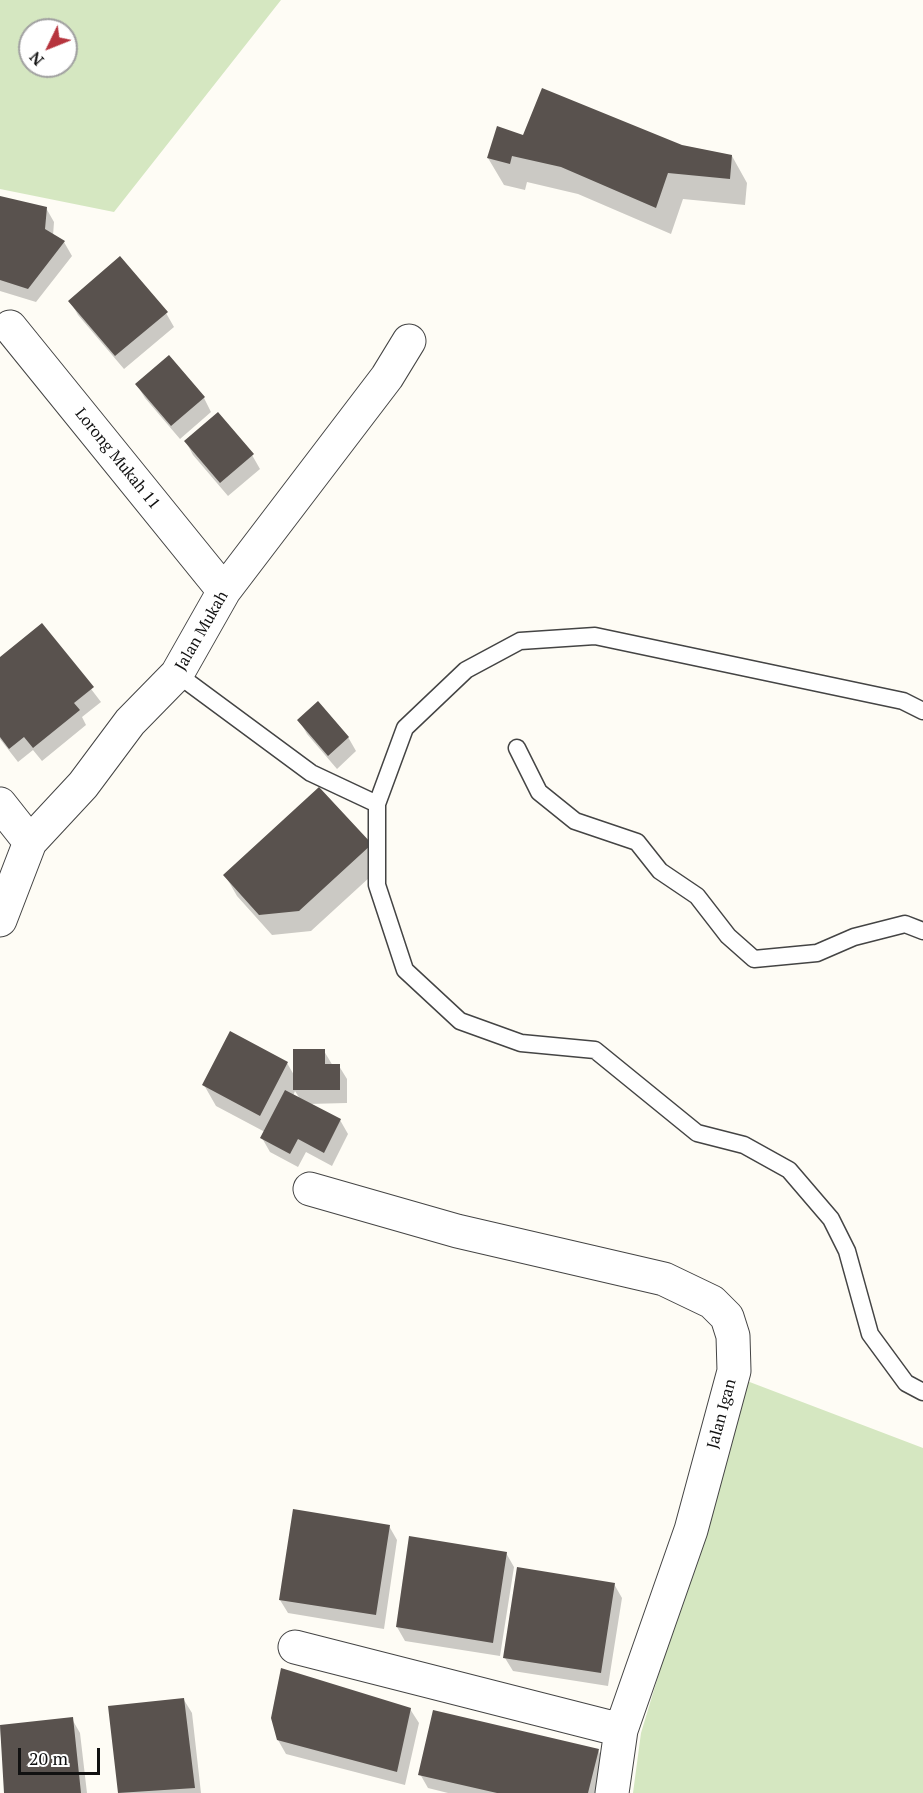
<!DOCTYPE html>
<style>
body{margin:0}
#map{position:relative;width:923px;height:1793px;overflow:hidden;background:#fefcf5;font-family:"PT Serif",serif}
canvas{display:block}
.north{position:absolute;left:18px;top:18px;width:60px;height:60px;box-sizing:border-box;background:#fff;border:2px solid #a0a0a0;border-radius:50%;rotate:227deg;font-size:16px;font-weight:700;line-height:24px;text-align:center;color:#111}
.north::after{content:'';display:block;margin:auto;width:21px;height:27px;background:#b6343d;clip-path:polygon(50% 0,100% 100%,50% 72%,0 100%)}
.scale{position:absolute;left:18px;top:1748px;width:82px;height:27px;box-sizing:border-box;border:3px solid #111;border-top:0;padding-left:8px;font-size:18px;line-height:21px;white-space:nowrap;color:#111;-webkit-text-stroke:4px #fff;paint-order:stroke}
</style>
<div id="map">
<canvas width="923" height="1793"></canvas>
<div class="north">N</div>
<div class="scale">20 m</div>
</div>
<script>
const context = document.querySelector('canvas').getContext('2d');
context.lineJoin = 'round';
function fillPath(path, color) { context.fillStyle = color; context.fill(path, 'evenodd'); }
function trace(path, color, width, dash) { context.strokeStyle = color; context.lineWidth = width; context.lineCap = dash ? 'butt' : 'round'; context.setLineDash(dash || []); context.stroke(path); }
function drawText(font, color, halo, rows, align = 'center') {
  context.font = font + ' "PT Serif",serif'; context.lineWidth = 6; context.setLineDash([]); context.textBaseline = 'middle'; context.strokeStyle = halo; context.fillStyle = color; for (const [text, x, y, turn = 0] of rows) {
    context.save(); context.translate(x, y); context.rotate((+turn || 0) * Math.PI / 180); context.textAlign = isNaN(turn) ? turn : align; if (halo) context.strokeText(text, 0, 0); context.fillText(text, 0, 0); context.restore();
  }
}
const green = new Path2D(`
 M0,0H281L114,212L0,189ZM30,30H66V66H30Z
 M747,1381L923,1448V1793H633L641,1733Z`);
const shadow = new Path2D(`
 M524,137L681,147L732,156L747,183L745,205L683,199L671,234L578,194L527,182L525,190L504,185L488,158Z
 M0,197L46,208L54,222L53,236L64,242L72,256L36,302L0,291Z
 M70,301L166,313L174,327L124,369L78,315Z
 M137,385L204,398L211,412L180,439L145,398Z
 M186,442L252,455L260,469L228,496L193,455Z
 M42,625L101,702L82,717L86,725L42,761L33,750L18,762L0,739V659Z
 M299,720L348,737L356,751L337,769L307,734Z
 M370,845L382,866L311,931L272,935L237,896L225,875Z
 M324,1051L333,1066H339L347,1079V1103L308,1104L340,1120L348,1134L332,1166L306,1152L298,1167L270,1152L262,1138L265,1132L216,1106L204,1085L287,1063L294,1075ZM295,1091L300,1099L293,1096Z
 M389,1526L397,1540L384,1629L288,1613L280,1600Z
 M506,1553L514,1567L500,1656L405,1641L397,1627Z
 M614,1584L622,1598L608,1686L513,1671L505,1658Z
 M184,1700L192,1713L201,1793H119L110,1708Z
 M410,1709L419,1723L405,1785L286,1754L278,1740Z
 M72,1719L80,1733L87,1793H6L0,1727Z
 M598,1750L606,1764L599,1793H448L428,1788L420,1774Z`);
const building = new Path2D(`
 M542,88L682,145L732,155L730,179L668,173L656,208L561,167L512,156L510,164L487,158L497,126L523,135Z
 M0,196L47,207L45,229L65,241L28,289L0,280Z
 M120,256L168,312L115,356L68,301Z
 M169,355L205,397L171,426L135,384Z
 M218,412L254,454L220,483L184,441Z
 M42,623L94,687L74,703L80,710L33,748L24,737L9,749L0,737V657Z
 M318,701L349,737L328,756L297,720Z
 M319,787L372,844L299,911L259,915L223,875Z
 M230,1031L288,1062L260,1116L202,1085Z
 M293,1049H325V1064H340V1090H293Z
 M285,1090L341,1119L324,1153L298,1139L290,1154L260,1138Z
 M293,1509L390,1525L376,1615L279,1600Z
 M409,1536L507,1552L493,1643L396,1627Z
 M517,1567L615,1583L601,1673L503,1658Z
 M281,1668L411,1708L397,1772L277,1740L271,1718Z
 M184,1698L195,1788L118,1793L108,1706Z
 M433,1710L599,1749L588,1793H497L418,1775Z
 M73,1717L81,1793H4L0,1725Z`);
const service = new Path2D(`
 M177,674L311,773L377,804
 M923,711L903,701L595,636L520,641L466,670L405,728L377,804V885L405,970L460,1021L521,1043L595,1050L697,1133L744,1145L789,1170L831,1219L847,1251L870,1334L906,1383L923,1392
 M517,748L539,792L575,821L637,842L660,871L697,896L728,936L754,959L817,953L854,937L905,924L923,931`);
const minor = new Path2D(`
 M10,327L224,591
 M0,804L30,842
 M0,920L30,842L83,785L130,722L177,674L224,591L387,377L409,341
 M310,1189L457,1231L664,1279L712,1302L727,1317L733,1336L734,1371L691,1530L621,1730L612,1793
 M295,1647L621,1730`);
const streetNames = [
 ["Lorong Mukah 11",117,459,51],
 ["Jalan Mukah",202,631,-60],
 ["Jalan Igan",722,1414,-75]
];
fillPath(green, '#d5e7c1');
fillPath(shadow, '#0003');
fillPath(building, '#59524e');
trace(service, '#444', 19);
trace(minor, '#444', 35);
trace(service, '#fff', 16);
trace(minor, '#fff', 33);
drawText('16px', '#111', '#fff', streetNames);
</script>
